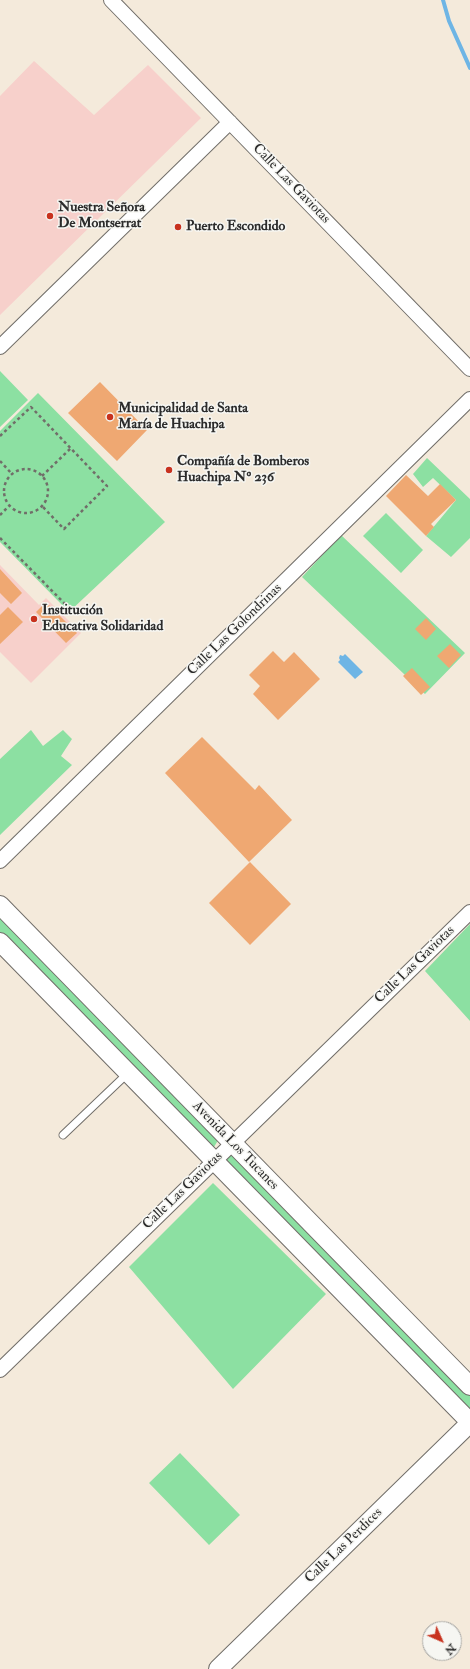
<!DOCTYPE html>
<meta charset="utf-8">
<style>
body{margin:0}
#map{position:relative;width:470px;height:1669px;overflow:hidden;background:#f4eadb;font-family:"IM FELL Double Pica",serif}
canvas{display:block}
.north{position:absolute;left:422px;top:1621px;width:40px;height:40px;box-sizing:border-box;background:#f6f6f2;border:1px solid #a5a5a2;border-radius:50%;rotate:135deg;font-size:11px;font-weight:700;line-height:16px;text-align:center;color:#2b2b2b}
.north::after{content:'';display:block;margin:auto;width:14px;height:18px;background:#c8321e;clip-path:polygon(50% 0,100% 100%,50% 72%,0 100%)}
</style>
<div id="map">
<canvas width="470" height="1669"></canvas>
<div class="north">N</div>
</div>
<script>
const context = document.querySelector('canvas').getContext('2d');
context.lineJoin = 'round';
function fillPath(path, color) { context.fillStyle = color; context.fill(path, 'evenodd'); }
function trace(path, color, width, dash) { context.strokeStyle = color; context.lineWidth = width; context.lineCap = dash ? 'butt' : 'round'; context.setLineDash(dash || []); context.stroke(path); }
function drawText(font, color, halo, rows, align = 'center') {
  context.font = font + ' "IM FELL Double Pica",serif'; context.lineWidth = 3; context.setLineDash([]); context.textBaseline = 'middle'; context.strokeStyle = halo; context.fillStyle = color; for (const [text, x, y, turn = 0] of rows) {
    context.save(); context.translate(x, y); context.rotate((+turn || 0) * Math.PI / 180); context.textAlign = isNaN(turn) ? turn : align; if (halo) context.strokeText(text, 0, 0); context.fillText(text, 0, 0); context.restore();
  }
}
const built = new Path2D(`
 M34,61L94,115L148,65L201,118L0,315V96Z
 M0,565L39,605L46,598L81,633L31,683L0,652Z`);
const green = new Path2D(`
 M0,371L28,400L0,427Z
 M38,393L165,522L69,612L0,542V431Z
 M427,458L470,499V538L451,557L426,536L456,500L433,478L423,487L413,474Z
 M386,513L423,550L401,573L363,536Z
 M341,535L465,653L425,694L302,577Z
 M31,730L43,746L63,730L72,739L61,756L72,765L0,835V759Z
 M0,915L217,1138V1142L214,1147H211L0,935Z
 M470,924V1021L425,971Z
 M230,1153L470,1393V1408L467,1409L222,1162Z
 M213,1183L326,1294L233,1389L129,1267Z
 M180,1453L240,1515L209,1545L149,1483Z`);
const water = new Path2D(`
 M345,654L363,672L355,679L338,662L340,660L339,658L340,655L343,656Z`);
const stream = new Path2D(`
 M443,0L449,21L470,68`);
const building = new Path2D(`
 M100,382L147,430L117,461L68,413Z
 M406,475L428,496L440,484L456,500L431,524L434,527L426,536L386,496Z
 M0,569L22,593L11,604L0,593Z
 M46,602L77,633L66,643L36,612Z
 M8,607L23,622L0,644V615Z
 M426,618L436,629L426,640L415,629Z
 M450,644L461,655L449,668L437,656Z
 M273,651L284,662L294,652L320,679L278,720L253,694L260,686L249,675Z
 M412,668L430,687L421,695L403,676Z
 M202,737L255,790L259,785L292,820L249,862L165,773Z
 M250,862L291,904L250,945L209,903Z`);
const path = new Path2D(`
 M0,436L31,407L107,486L64,529L42,506
 M0,461L12,474
 M4 491a22 22 0 1 1 44 0a22 22 0 1 1-44 0Z
 M42,476L71,448
 M0,515L9,506
 M0,538L68,607`);
const service = new Path2D(`
 M63,1135L127,1074`);
const minor = new Path2D(`
 M111,0L470,369
 M0,347L230,122
 M0,861L470,399
 M0,1370L470,912`);
const tertiary = new Path2D(`
 M0,905L470,1386
 M0,942L470,1422
 M218,1669L470,1423`);
const markers = [
 [50,216,4,"#c8321e"],
 [178,227,4,"#c8321e"],
 [110,417,4,"#c8321e"],
 [169,470,4,"#c8321e"],
 [34,619,4,"#c8321e"]
];
const streetNames = [
 ["Calle Las Gaviotas",291,184,46],
 ["Calle Las Golondrinas",235,630,-44],
 ["Calle Las Gaviotas",415,965,-44],
 ["Avenida Los Tucanes",235,1146,46],
 ["Calle Las Gaviotas",183,1191,-44],
 ["Calle Las Perdices",344,1546,-44]
];
const poiNames = [
 ["Nuestra Señora",58,208],
 ["De Montserrat",58,224],
 ["Puerto Escondido",186,227],
 ["Municipalidad de Santa",118,409],
 ["María de Huachipa",118,425],
 ["Compañía de Bomberos",177,462],
 ["Huachipa Nº 236",177,478],
 ["Institución",42,611],
 ["Educativa Solidaridad",42,627]
];
fillPath(built, '#f7d0cb');
fillPath(green, '#8ce0a2');
fillPath(water, '#6eb5e5');
trace(stream, '#6eb5e5', 4);
fillPath(building, '#efa872');
trace(service, '#716e69', 9);
trace(minor, '#716e69', 16);
trace(tertiary, '#716e69', 20);
trace(path, '#716e69', 2.5, [3, 3]);
trace(service, '#fff', 7);
trace(minor, '#fff', 14);
trace(tertiary, '#fff', 18);
for (const [x, y, r, color] of markers) { const dot = new Path2D(); dot.arc(x, y, r, 0, 2 * Math.PI); context.fillStyle = color; context.fill(dot); trace(dot, '#f6f6f2', 1.5); }
drawText('14px', '#2b2b2b', '#f6f6f2', streetNames);
drawText('bold 14px', '#2b2b2b', '#f6f6f2', poiNames, 'left');
</script>
